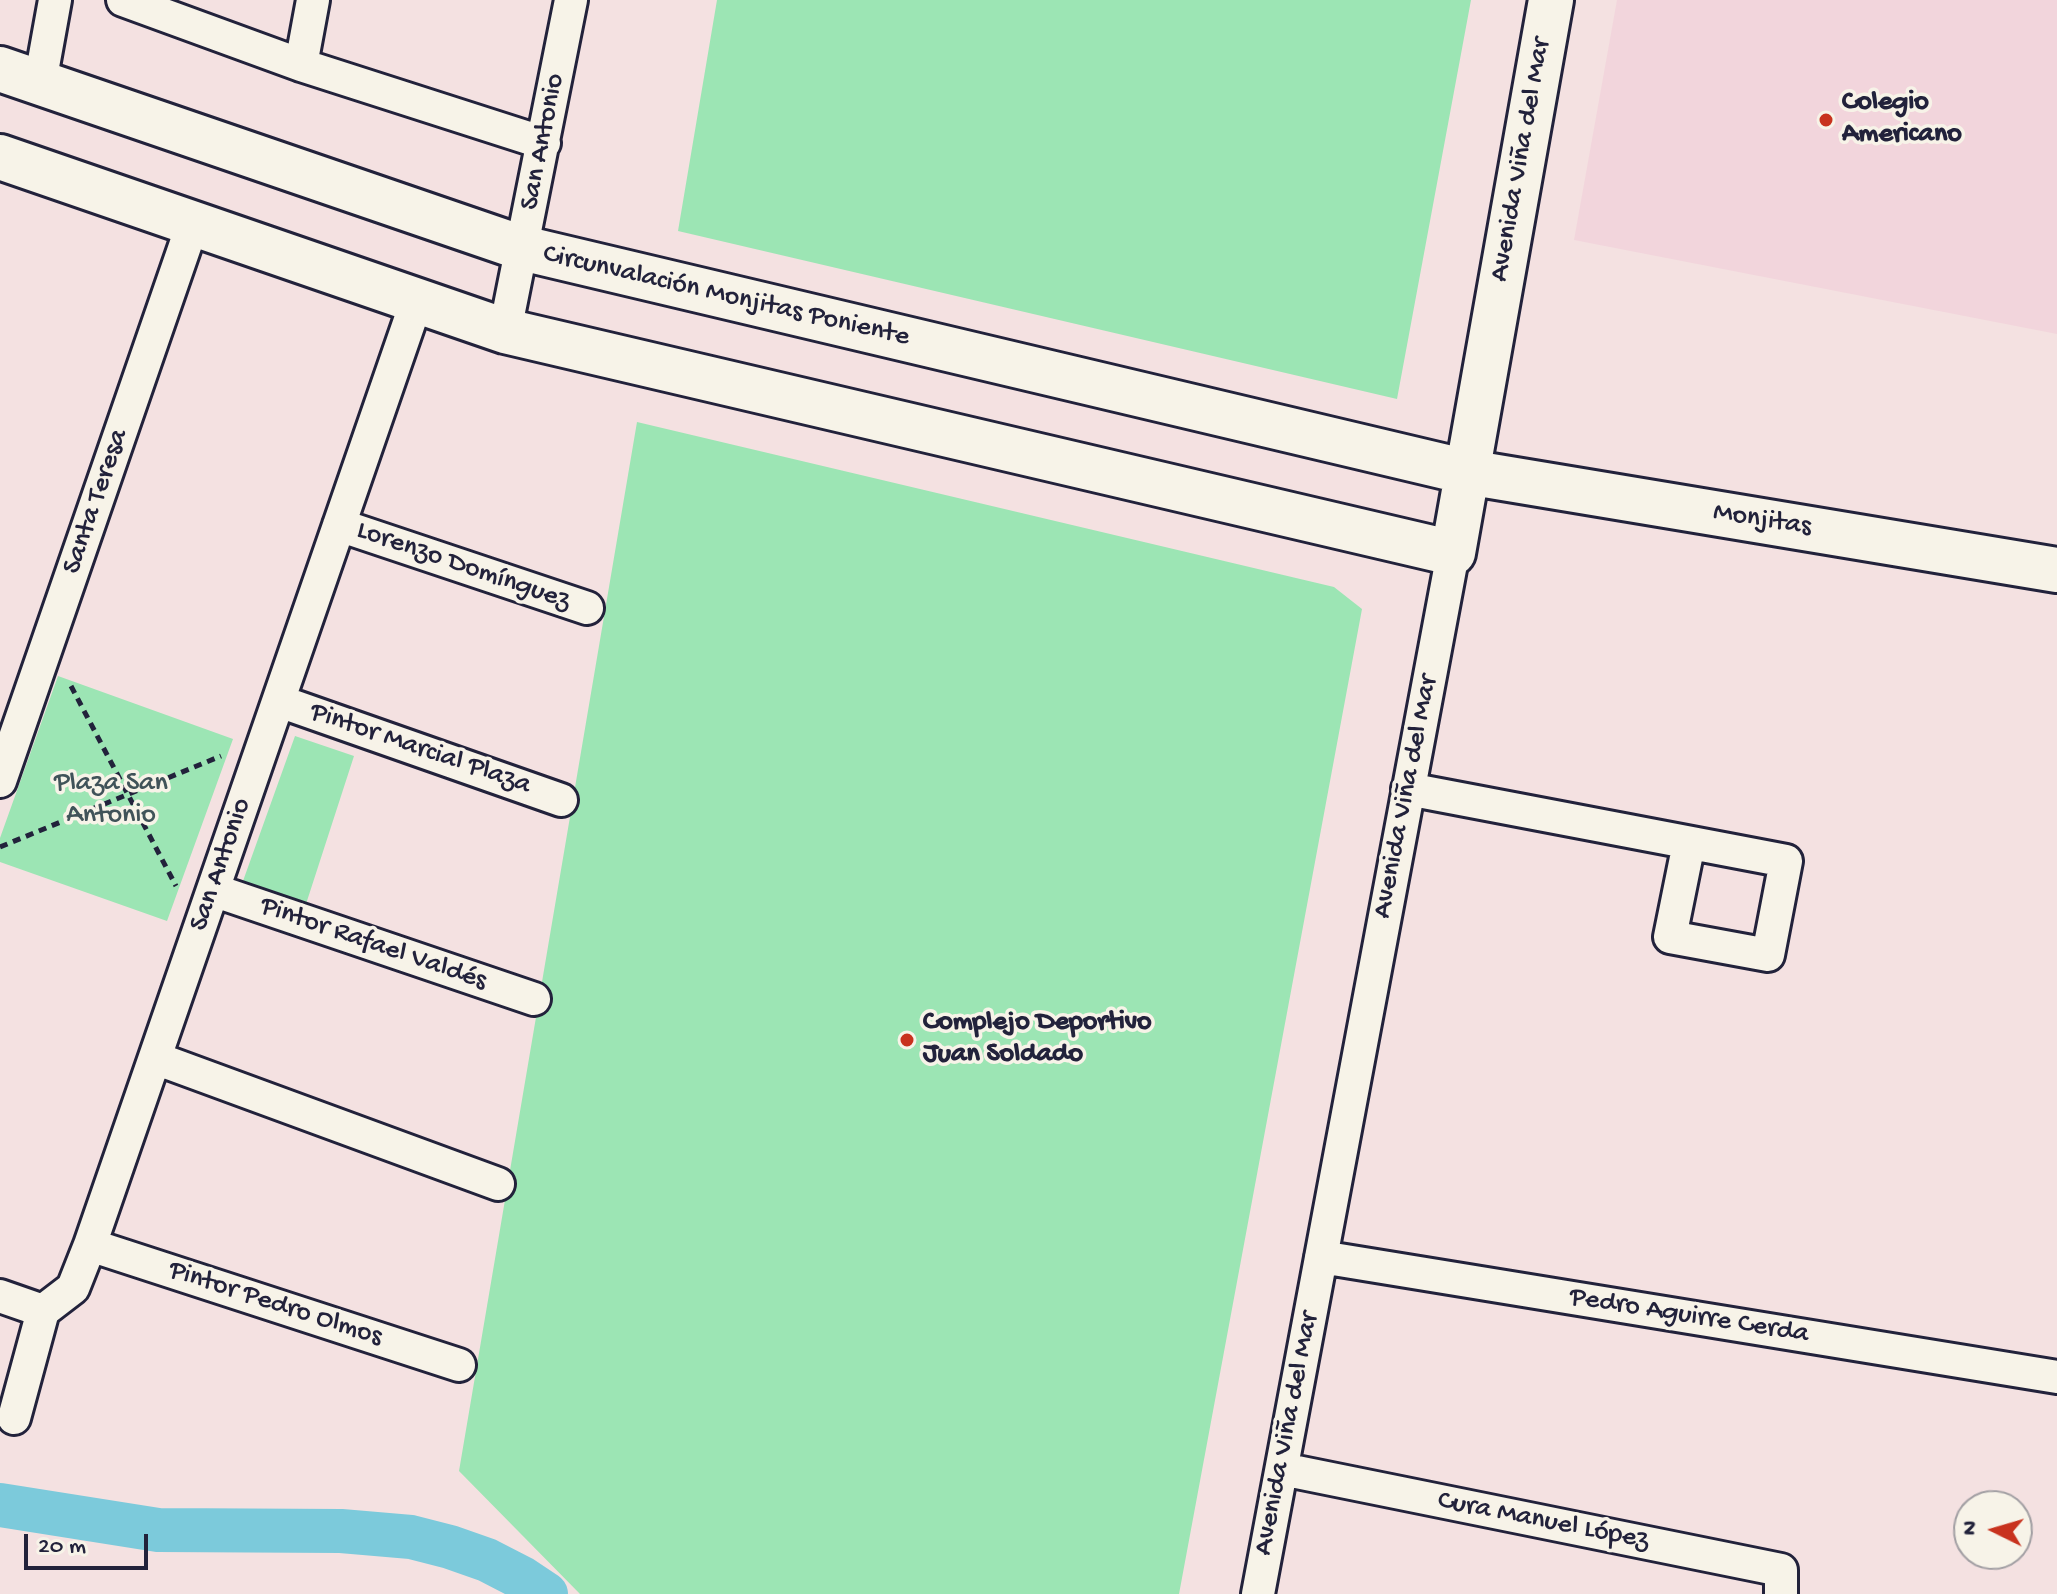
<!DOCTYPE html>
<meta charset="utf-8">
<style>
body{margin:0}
#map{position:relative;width:2057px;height:1594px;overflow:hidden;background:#f4e1e1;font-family:"Gochi Hand",sans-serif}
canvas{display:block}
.north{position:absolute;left:1953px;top:1490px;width:80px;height:80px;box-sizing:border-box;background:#f7f3e8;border:2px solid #a29fa3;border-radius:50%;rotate:275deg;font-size:22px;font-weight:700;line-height:32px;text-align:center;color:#22223b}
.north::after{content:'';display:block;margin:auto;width:28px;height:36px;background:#c8321e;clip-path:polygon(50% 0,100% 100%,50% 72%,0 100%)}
.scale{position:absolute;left:24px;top:1534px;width:124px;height:36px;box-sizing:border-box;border:4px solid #22223b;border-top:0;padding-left:10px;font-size:24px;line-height:28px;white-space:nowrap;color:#22223b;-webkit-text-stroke:6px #f7f3e8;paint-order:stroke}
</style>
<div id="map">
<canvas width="2057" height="1594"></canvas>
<div class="north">N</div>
<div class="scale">20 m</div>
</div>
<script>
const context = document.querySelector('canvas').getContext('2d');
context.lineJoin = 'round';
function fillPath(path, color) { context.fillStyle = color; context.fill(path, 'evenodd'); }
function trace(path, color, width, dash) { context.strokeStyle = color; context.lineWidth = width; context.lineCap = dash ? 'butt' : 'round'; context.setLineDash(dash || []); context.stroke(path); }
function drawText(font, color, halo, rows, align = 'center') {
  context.font = font + ' "Gochi Hand",sans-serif'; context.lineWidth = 7; context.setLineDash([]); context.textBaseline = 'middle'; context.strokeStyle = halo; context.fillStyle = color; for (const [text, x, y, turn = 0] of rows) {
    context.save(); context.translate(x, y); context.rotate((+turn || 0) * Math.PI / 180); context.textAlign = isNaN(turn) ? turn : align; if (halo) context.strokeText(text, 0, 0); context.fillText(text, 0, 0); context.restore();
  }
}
const built = new Path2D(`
 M1617,0H2057V334L1574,240Z`);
const green = new Path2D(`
 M717,0H1471L1397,399L678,231Z
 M637,422L1334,587L1362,609L1179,1594H580L459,1471Z
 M58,676L233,739L167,921L0,862V838Z
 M295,736L354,756L306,904L243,881Z`);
const canal = new Path2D(`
 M0,1505L158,1530L341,1531L411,1537L450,1547L487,1560L522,1578L546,1594`);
const path = new Path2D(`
 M71,686L176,886
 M0,847L221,756`);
const street = new Path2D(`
 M123,0L301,65L544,143
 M301,65L313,0
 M40,83L55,0
 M505,331L571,0
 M339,525L587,608
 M279,701L561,800
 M0,781L193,223
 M1408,789L1786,861L1768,955L1670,937L1689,843
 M213,890L534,999
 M155,1058L498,1184
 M90,1245L459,1365
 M1321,1257L2057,1377
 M0,1296L43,1311
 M14,1418L43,1311L73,1288L90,1245L417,300
 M1282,1469L1781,1570V1594
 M1258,1594L1453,553`);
const secondary = new Path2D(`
 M0,69L522,248L1467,472L2057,570
 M0,157L505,331L1453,553L1551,0`);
const markers = [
 [1826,120,8,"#c8321e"],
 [907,1040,8,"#c8321e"]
];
const poiNames = [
 ["Colegio",1842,104],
 ["Americano",1842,136],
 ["Complejo Deportivo",923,1024],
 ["Juan Soldado",923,1056]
];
const streetNames = [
 ["San Antonio",544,142,-79],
 ["Avenida Viña del Mar",1522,160,-80],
 ["Circunvalación Monjitas Poniente",726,297,13],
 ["Santa Teresa",97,502,-71],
 ["Monjitas",1762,521,9],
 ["Lorenzo Domínguez",463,567,19],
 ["Pintor Marcial Plaza",420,750,19],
 ["Avenida Viña del Mar",1407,797,-79],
 ["San Antonio",222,865,-71],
 ["Pintor Rafael Valdés",373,945,19],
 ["Pintor Pedro Olmos",275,1305,18],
 ["Pedro Aguirre Cerda",1689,1317,9],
 ["Avenida Viña del Mar",1288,1434,-79],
 ["Cura Manuel López",1543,1522,11]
];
const parkNames = [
 ["Plaza San",111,785],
 ["Antonio",111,817]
];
fillPath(built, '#f2d5dc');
fillPath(green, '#9ce5b4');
trace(canal, '#7ccadb', 44);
trace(street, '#22223b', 38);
trace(secondary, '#22223b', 50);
trace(path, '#22223b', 5, [8, 6]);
trace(street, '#f7f3e8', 32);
trace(secondary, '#f7f3e8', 44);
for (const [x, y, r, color] of markers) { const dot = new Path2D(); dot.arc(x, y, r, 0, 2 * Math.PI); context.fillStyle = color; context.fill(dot); trace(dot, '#f7f3e8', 3); }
drawText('bold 28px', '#22223b', '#f7f3e8', poiNames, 'left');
drawText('28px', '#22223b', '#f7f3e8', streetNames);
drawText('28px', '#405359', '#f7f3e8', parkNames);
</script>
